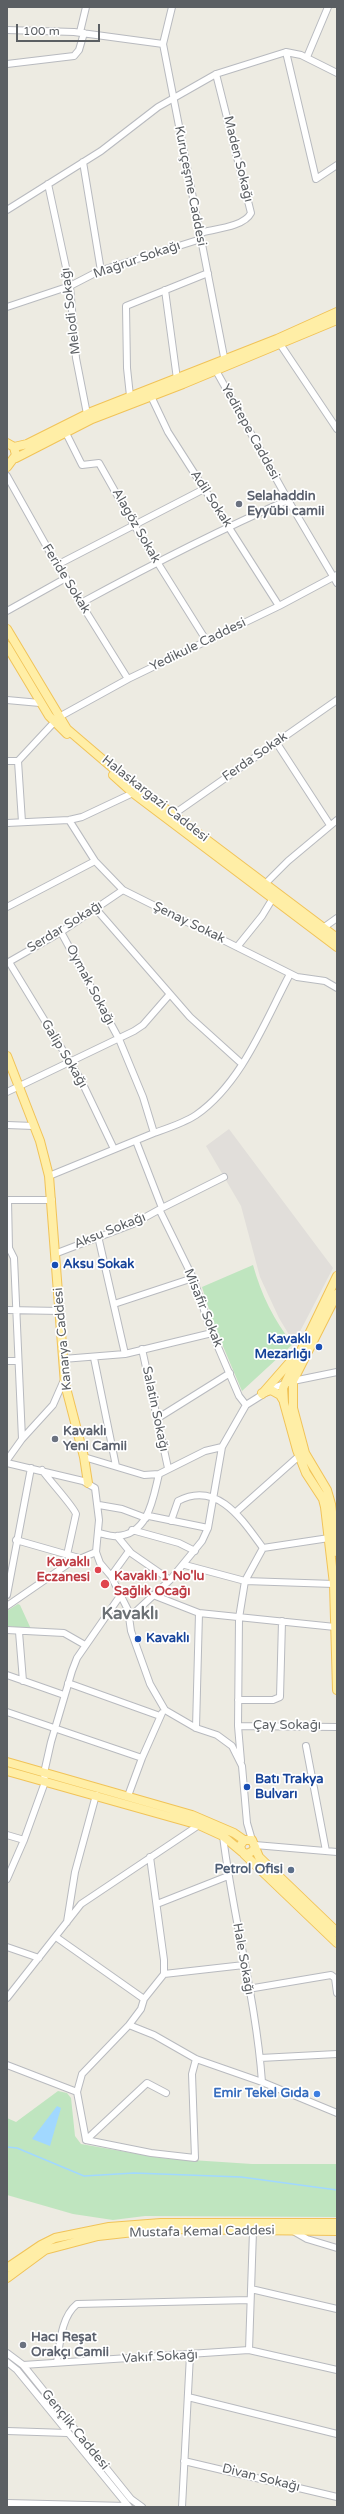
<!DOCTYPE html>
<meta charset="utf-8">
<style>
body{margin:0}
#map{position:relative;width:344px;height:2514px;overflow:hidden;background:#edebe2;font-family:"Varela Round",sans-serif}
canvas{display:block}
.frame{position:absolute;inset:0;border:8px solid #5b5f63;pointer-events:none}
.scale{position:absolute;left:16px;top:24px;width:84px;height:18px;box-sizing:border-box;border:2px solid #5b5f63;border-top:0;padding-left:5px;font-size:12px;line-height:14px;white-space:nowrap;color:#5b5f63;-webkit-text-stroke:3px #fff;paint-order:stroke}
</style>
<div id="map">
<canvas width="344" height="2514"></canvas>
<div class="frame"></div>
<div class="scale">100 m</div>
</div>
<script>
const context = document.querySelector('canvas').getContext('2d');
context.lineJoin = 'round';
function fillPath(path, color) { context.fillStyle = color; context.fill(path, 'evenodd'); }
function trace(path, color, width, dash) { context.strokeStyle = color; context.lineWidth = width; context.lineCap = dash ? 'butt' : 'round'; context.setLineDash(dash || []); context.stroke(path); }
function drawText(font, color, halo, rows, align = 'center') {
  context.font = font + ' "Varela Round",sans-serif'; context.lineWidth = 3.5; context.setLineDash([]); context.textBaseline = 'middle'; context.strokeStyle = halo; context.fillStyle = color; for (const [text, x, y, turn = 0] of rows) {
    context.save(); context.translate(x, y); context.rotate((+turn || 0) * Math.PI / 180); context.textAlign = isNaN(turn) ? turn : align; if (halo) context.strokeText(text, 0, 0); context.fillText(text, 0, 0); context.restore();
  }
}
const industrial = new Path2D(`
 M229,1129L333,1268L294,1343L279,1318L260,1277L241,1206L206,1146Z`);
const green = new Path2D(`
 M253,1265C261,1294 274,1321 293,1344L242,1391L214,1325L202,1287Z
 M18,1604L20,1605L31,1629L7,1626V1611Z
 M58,2091L67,2093L71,2098L75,2136L81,2144L161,2158L252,2164H337V2217L145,2216L113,2220L73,2214L7,2195V2118L16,2122Z`);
const water = new Path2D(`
 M57,2106L61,2108L50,2146L32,2139Z`);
const stream = new Path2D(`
 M7,2147L17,2148L84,2176L134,2173L241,2177L337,2190`);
const minor = new Path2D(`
 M172,7L163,44L225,362
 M7,30L74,32L163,44
 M80,32L86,7
 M286,52L316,179L337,165
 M307,57L328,7
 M7,64L74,56L79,50L84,33
 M83,162L101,271
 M48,184L70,286L76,358L87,414
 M7,210L101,151L158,107L216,74L286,52L301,55L337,73
 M200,233C214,229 244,227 251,213L216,74
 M165,290L177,379
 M7,307L70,286L99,271L201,239
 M278,341L337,429
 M214,367L288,500L337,583
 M149,392L168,432L279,606
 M130,396L127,368L126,306L208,273
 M64,429L82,465L99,463L134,525L206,640
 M7,476L57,565L128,679
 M57,565L204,489
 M81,603C149,566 217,531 288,500
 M7,611L66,578
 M7,700L40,703
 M276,742L330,825
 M7,761H18L59,717L128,679L279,606L337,575
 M18,761L22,822
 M174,814L337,700
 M69,820L95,861L123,890L297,977L325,981L337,988
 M7,823L69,820L82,817L133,793
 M263,886L288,861L337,820
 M7,907L95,861
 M96,909L190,1017L241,1063
 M323,928L337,918
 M237,947L262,916L273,898
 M9,962L81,1080L114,1149
 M7,963L61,932L123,890
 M7,1092L134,1031L143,1025L170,994
 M7,1125L34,1126
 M154,1133C168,1128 184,1123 196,1115C242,1083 265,1021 290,974
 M136,1141L162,1208L224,1177
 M49,1176L154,1133L143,1097L119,1039L61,932
 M7,1200H52
 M8,1200L9,1248L14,1258L22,1439
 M160,1211L193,1278L212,1333L239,1396L246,1405
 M98,1236L125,1354L212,1333
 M57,1253L133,1224L162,1208
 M114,1304L193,1278
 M7,1310L60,1311
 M142,1349L168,1468
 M94,1358L116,1466
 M63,1359L125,1354
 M7,1361H18
 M158,1418L230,1373
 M84,1457L144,1475L159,1474
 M7,1460L22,1439L53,1405L64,1380
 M7,1463L83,1481L95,1488L99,1520L96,1552L100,1563L111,1576L128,1610L131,1631L150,1684L165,1710L196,1728L217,1735L232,1746L242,1766L247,1823L252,1840
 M42,1470C49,1480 74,1507 76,1514L67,1555
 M99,1505L122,1509L146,1518
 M236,1512L299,1456
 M149,1516L208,1528
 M171,1521L178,1501C218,1480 243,1521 263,1548
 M132,1530L179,1543L195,1551
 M99,1533C104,1534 112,1537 117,1536C149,1534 153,1498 159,1474L205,1451L222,1447
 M117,1536L131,1553L170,1580
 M16,1540L79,1558
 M185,1565L245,1581L334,1584
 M111,1576L129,1551
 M7,1595L31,1468
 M153,1595L199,1613L335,1627
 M7,1606L68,1564L96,1552
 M131,1616L170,1580L202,1541L208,1528L222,1447L246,1405L273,1388L293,1381L337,1372
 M7,1630L64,1633L85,1645
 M19,1632L23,1681
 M7,1675L64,1695
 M68,1683L160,1716
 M238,1700H273L280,1697L282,1621
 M7,1712L142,1758
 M238,1726L337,1727
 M196,1728L199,1613
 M306,1746L326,1851
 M241,1761L238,1726L239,1618L245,1581L263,1548L329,1538
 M128,1796L142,1758L162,1713
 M7,1835L24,1840
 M223,1836C233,1918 256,1999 262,2082
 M255,1845L337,1852
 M150,1857L164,1960V1974
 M7,1879L24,1840L45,1782L44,1773L51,1742L72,1671L77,1658L120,1596
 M157,1904L228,1876
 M67,1922L75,1872L96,1795
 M56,1937L144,1999
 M7,1947L39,1958
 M248,1989L331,1975L335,1978L337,1993
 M7,1998L81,1904L199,1825
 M129,2025L154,2035L196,2059L262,2082L337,2113
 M260,2058L337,2054
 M7,2065L77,2092
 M86,2140L77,2092L82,2074L129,2025L141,2009L144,1999L164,1974L244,1965
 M86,2140L151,2153L195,2158L192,2074L196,2059
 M86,2140L147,2083L166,2093
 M293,2231L307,2239L337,2248
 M251,2289L337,2309
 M249,2350L253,2231
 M7,2353L23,2365L131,2499L142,2507
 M7,2362L17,2370L129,2507
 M57,2362C60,2343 61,2317 77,2304L250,2300
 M23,2365L249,2350L337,2370
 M188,2397L337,2434
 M7,2431L67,2433
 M184,2461L337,2497
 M7,2503L127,2506
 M182,2507L190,2355`);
const major = new Path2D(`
 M7,443L14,447L16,455L7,467
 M14,447L27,444L91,412L277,339L337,312
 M16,458L92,419L183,384L337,320
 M7,629L67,729L122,776L337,938
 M7,646L49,716L67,734
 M113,775L133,793L337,947
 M7,1056L40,1141L49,1176L65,1384L84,1457L88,1483
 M337,1276L283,1388L284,1403L297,1450L306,1473L323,1499L325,1507L334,1584L337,1690
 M337,1294L293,1381V1408L305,1453L327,1490L331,1504L337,1552
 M262,1393L271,1390L280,1395L283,1400
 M262,1394L290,1362
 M7,1762L192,1815L234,1833L244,1840
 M7,1771L199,1825L223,1836L242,1852
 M255,1847L253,1851L247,1854L242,1852L240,1846L244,1840H252L259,1857L337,1932
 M244,1854L337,1943
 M7,2268L41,2245L55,2238L109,2227L161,2223H337
 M7,2278L45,2250L98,2236L161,2229L337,2231`);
const markers = [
 [239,504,4,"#6b7280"],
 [55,1265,4,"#1a4fb4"],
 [319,1347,4,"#1a4fb4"],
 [55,1439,4,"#6b7280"],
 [98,1570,4,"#e0444e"],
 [105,1584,5,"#e0444e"],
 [138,1639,4,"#1a4fb4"],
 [247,1787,4,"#1a4fb4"],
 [291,1870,4,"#5c6f8a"],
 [317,2094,4,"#3f7fe0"],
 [23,2345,4,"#6b7280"]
];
const streetNames = [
 ["Maden Sokağı",238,159,76],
 ["Kuruçeşme Caddesi",190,186,79],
 ["Mağrur Sokağı",137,260,-19],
 ["Melodi Sokağı",71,311,-97],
 ["Yeditepe Caddesi",250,432,61],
 ["Adil Sokak",211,499,57],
 ["Alagöz Sokak",136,526,60],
 ["Feride Sokak",66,579,58],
 ["Yedikule Caddesi",198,645,-26],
 ["Ferda Sokak",255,757,-35],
 ["Halaskargazi Caddesi",155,799,38],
 ["Şenay Sokak",189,923,26],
 ["Serdar Sokağı",65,927,-32],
 ["Oymak Sokağı",90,985,62],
 ["Galip Sokağı",64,1054,59],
 ["Aksu Sokağı",110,1231,-22],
 ["Misafir Sokak",203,1308,68],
 ["Kanarya Caddesi",63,1339,-95],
 ["Salatin Sokağı",155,1409,78],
 ["Çay Sokağı",287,1726],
 ["Hale Sokağı",243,1959,80],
 ["Mustafa Kemal Caddesi",202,2232,-1],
 ["Vakıf Sokağı",160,2357,-3],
 ["Gençlik Caddesi",75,2430,51],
 ["Divan Sokağı",261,2478,14]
];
const worshipNames = [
 ["Selahaddin",247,497],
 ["Eyyübi camii",247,512],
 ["Kavaklı",63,1432],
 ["Yeni Camii",63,1447],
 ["Hacı Reşat",31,2338],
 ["Orakçı Camii",31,2353]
];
const transitNames = [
 ["Aksu Sokak",63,1265],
 ["Kavaklı",311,1340,"right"],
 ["Mezarlığı",311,1355,"right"],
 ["Kavaklı",146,1639],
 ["Batı Trakya",255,1780],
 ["Bulvarı",255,1795]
];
const healthNames = [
 ["Kavaklı",90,1563],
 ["Eczanesi",90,1578],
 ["Kavaklı 1 No'lu",114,1577,"left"],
 ["Sağlık Ocağı",114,1592,"left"]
];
const serviceNames = [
 ["Petrol Ofisi",283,1870]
];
const shopNames = [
 ["Emir Tekel Gıda",309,2094]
];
const districtNames = [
 ["Kavaklı",130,1615]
];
fillPath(industrial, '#e1deda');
fillPath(green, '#bfe5bf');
fillPath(water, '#a1d8ff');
trace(stream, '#a1d8ff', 1.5);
trace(minor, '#b8babf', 8);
trace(major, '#f1c358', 10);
trace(minor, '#fff', 6);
trace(major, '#ffeea6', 8);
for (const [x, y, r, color] of markers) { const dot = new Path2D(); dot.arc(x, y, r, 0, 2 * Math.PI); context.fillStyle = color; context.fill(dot); trace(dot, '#fff', 1.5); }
drawText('13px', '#5b5f63', '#fff', streetNames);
drawText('bold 13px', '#5b616d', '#fff', worshipNames, 'left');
drawText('bold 13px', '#164399', '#fff', transitNames, 'left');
drawText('bold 13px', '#be3a42', '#fff', healthNames, 'right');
drawText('bold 13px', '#4e5e75', '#fff', serviceNames, 'right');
drawText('bold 13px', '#366cbe', '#fff', shopNames, 'right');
drawText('bold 17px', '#6c7175', '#fff', districtNames);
</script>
